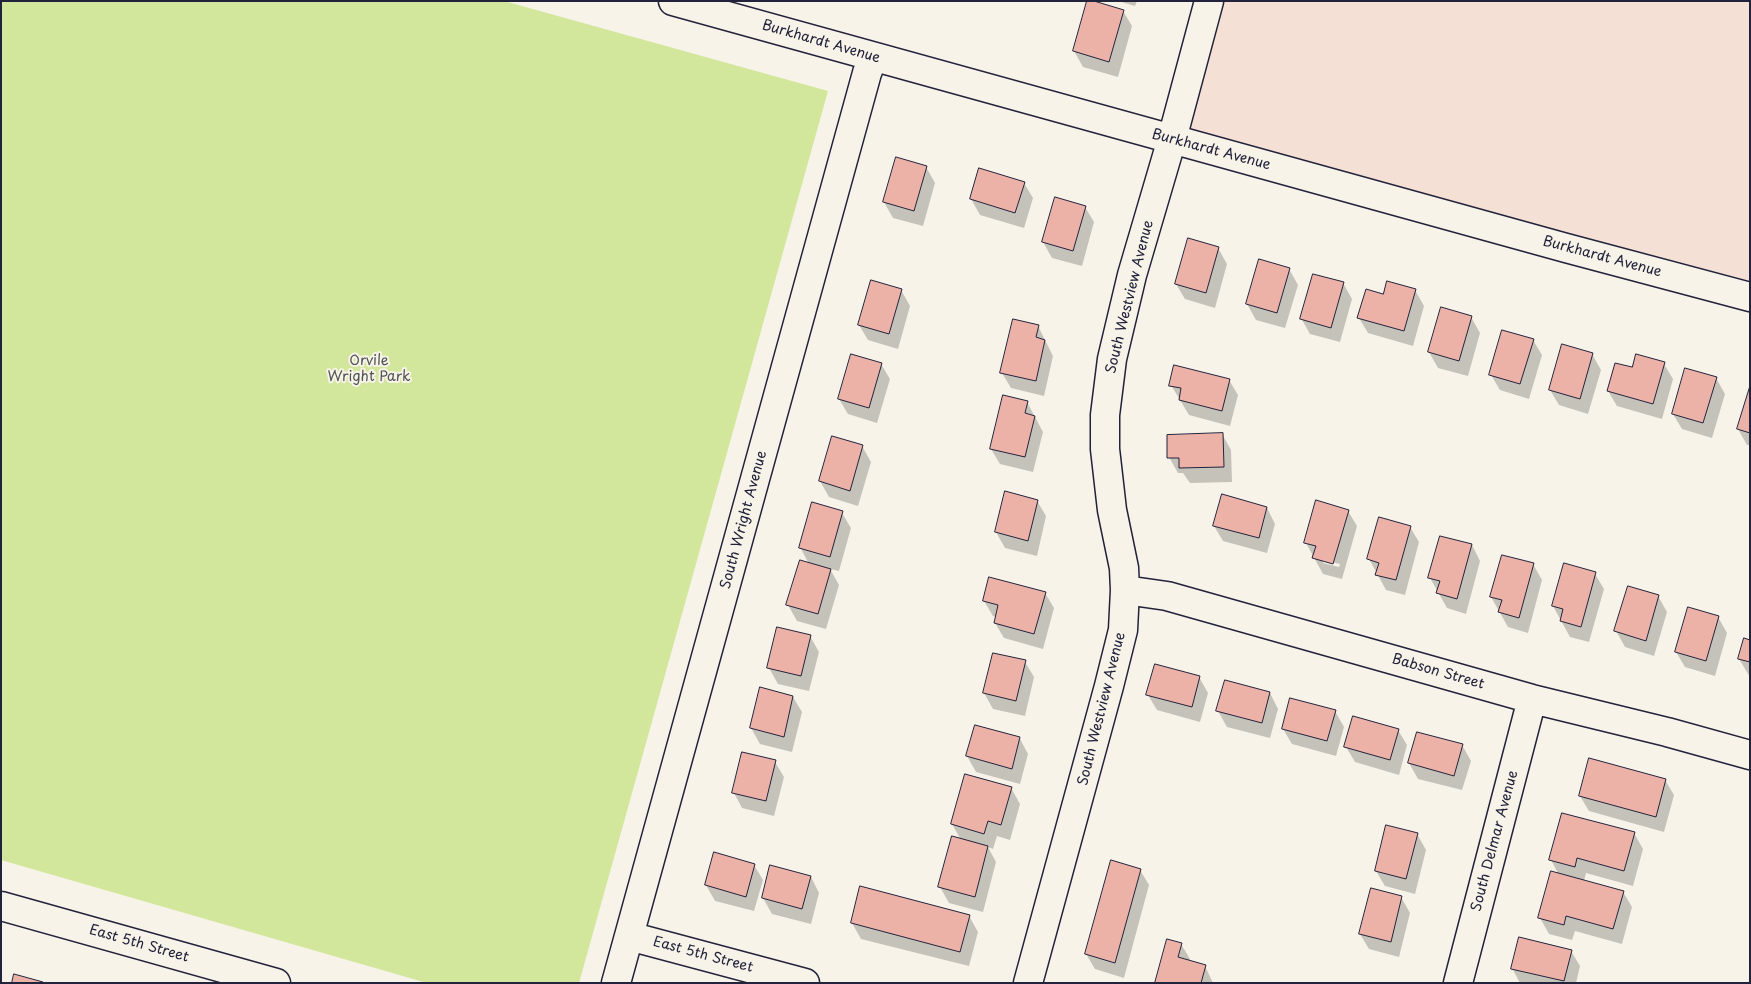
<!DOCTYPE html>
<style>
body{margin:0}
#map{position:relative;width:1751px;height:984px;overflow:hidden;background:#f7f3e8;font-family:"Playpen Sans",sans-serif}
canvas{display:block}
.frame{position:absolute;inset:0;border:2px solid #22223b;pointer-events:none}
</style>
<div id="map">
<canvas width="1751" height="984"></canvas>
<div class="frame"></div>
</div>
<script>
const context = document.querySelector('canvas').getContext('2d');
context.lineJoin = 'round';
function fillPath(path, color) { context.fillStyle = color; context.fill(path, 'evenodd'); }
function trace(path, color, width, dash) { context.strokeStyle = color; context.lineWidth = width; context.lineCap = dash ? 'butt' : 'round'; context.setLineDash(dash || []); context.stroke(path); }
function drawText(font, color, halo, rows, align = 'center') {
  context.font = font + ' "Playpen Sans",sans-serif'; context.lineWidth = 4; context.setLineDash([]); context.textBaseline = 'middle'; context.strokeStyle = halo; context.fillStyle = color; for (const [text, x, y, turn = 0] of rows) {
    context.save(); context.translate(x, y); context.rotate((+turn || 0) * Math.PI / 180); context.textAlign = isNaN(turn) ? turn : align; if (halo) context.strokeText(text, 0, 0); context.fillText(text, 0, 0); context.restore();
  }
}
const built = new Path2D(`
 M1209,1H1750V297L1172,139Z`);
const green = new Path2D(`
 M1,1H504L828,91L579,983H427L1,860Z`);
const shadow = new Path2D(`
 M1118,1H1137L1135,6Z
 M1123,11L1132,26L1118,77L1083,67L1074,51Z
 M926,167L935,183L923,226L893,218L884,202Z
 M1024,183L1033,198L1024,228L980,215L971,199Z
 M1085,207L1094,222L1082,266L1052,258L1043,242Z
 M1218,248L1227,264L1215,308L1185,299L1176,284Z
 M1289,269L1298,285L1285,328L1256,320L1247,304Z
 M1343,283L1352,299L1340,342L1310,334L1301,318Z
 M901,290L910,306L898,349L868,340L859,325Z
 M1415,290L1424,306L1413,346L1368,333L1359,318L1384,296Z
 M1442,308L1471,317L1480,333L1468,376L1438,368L1429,352Z
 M1038,326L1053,356L1044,396L1011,388L1002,373Z
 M1533,340L1542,355L1529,399L1500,390L1491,375Z
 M1592,354L1601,370L1588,414L1559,405L1550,390Z
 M881,364L890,379L877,423L848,414L839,399Z
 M1664,364L1673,379L1662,419L1617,406L1608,391Z
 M1716,378L1725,394L1712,438L1682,429L1673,414Z
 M1229,380L1238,395L1230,426L1189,415L1171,385Z
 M1750,390V445H1747L1738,429Z
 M1027,402L1043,432L1033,472L1000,464L991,449Z
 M1222,434L1231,450L1232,482L1190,483L1183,473H1178L1169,457Z
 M862,446L871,462L858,506L829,497L820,481Z
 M1037,501L1046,516L1037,556L1005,548L996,532Z
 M1267,508L1275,524L1267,553L1223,541L1214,526Z
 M1348,511L1357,526L1342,579L1323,574L1306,543ZM1323,560L1340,564L1339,567L1323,563Z
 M842,513L851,528L839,571L830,569L839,585L826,629L797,621L788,605L809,564L800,547Z
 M1410,527L1419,542L1405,595L1386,590L1369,559Z
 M1472,545L1480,561L1466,614L1447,608L1430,578Z
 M1533,564L1542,580L1528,633L1508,627L1491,597Z
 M1595,574L1604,589L1589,642L1570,637L1553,606Z
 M1045,593L1054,608L1043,649L1004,638L995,623L996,617L993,616L984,601Z
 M1658,596L1667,612L1654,656L1625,647L1616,631Z
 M1718,617L1727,633L1715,676L1685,667L1676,652Z
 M810,636L819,652L809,691L778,684L769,668Z
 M1750,641V677L1739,659Z
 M994,654L1025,662L1034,677L1025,716L993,709L984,693Z
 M1199,677L1208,693L1200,722L1157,710L1148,695Z
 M1270,693L1278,709L1270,738L1227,727L1218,711Z
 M793,697L802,712L792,752L760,744L751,728Z
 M1335,711L1344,727L1336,756L1292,744L1283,729Z
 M1398,730L1407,745L1399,775L1355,762L1346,747Z
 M1020,739L1028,754L1020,784L976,772L967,756Z
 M1462,745L1471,761L1462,790L1418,779L1409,763Z
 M775,762L784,777L774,816L742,808L734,793Z
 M1665,780L1674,795L1664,832L1589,811L1580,796Z
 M1011,788L1020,804L1010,840L997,836L993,849L988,847L996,862L983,912L949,903L940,887L961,840L952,824Z
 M1634,833L1643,849L1633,886L1586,873L1584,881L1623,892L1632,907L1622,944L1575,931L1572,940L1549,934L1540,918L1559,875L1551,860Z
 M1417,834L1426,850L1415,894L1385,886L1376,871Z
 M754,865L763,880L754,911L715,901L706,885Z
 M1140,870L1149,885L1124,978L1095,969L1086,954Z
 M811,877L819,893L811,924L772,914L763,898Z
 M1401,897L1410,913L1399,957L1369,949L1360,934Z
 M969,916L978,932L969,966L861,939L852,923Z
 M1181,944L1190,959L1189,962L1205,966L1213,983H1157Z
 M1571,951L1580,966L1576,983H1520L1512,968Z`);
const building = new Path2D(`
 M1087,1H1094L1124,10L1109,62L1073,51Z
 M896,157L927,166L914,211L883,202Z
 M979,168L1025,182L1015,213L970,199Z
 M1055,197L1086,206L1073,251L1042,242Z
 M1188,238L1219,247L1206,293L1175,284Z
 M1259,259L1290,268L1277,313L1246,304Z
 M1313,274L1344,282L1331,328L1300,319Z
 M871,280L902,289L889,334L858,325Z
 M1387,281L1416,289L1404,331L1357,318L1366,289L1383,294Z
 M1441,307L1472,316L1459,361L1428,352Z
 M1013,319L1039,325L1036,337L1045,340L1036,381L1000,373Z
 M1502,330L1534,339L1520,384L1489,375Z
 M1562,344L1593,353L1580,399L1549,390Z
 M851,354L882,363L869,408L838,399Z
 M1636,354L1665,362L1653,404L1607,391L1615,363L1632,367Z
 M1174,365L1230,379L1222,411L1179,400L1181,388L1169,386Z
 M1685,368L1717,377L1703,423L1672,414Z
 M1750,386V433L1737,429Z
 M1003,395L1028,401L1025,413L1035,416L1025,457L990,449Z
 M1223,433L1224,467L1179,468V458H1167V435Z
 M832,436L863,445L850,491L819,481Z
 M1005,491L1038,500L1028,541L995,532Z
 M1222,494L1267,507L1259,538L1213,526Z
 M1316,500L1349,510L1333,564L1312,558L1316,546L1304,543Z
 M812,502L843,511L830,557L799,548Z
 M1379,517L1411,526L1396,580L1375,575L1379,563L1367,559Z
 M1440,536L1472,544L1457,599L1436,593L1440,581L1428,578Z
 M1502,555L1534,563L1519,618L1498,612L1502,600L1490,597Z
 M800,560L831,569L818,614L786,605Z
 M1564,563L1596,572L1581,627L1560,621L1563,609L1552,606Z
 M989,577L1046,592L1034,634L994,623L998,605L983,601Z
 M1628,586L1659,595L1646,641L1614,631Z
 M1688,607L1719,616L1706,661L1675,652Z
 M777,627L811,635L801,676L767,668Z
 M1744,638L1750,640V662L1738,659Z
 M993,653L1026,660L1016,701L983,693Z
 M1155,664L1200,676L1192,707L1146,695Z
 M1225,680L1270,692L1262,723L1216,711Z
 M760,687L793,696L784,737L750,728Z
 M1290,698L1336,710L1327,741L1282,729Z
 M1353,716L1399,729L1390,760L1344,747Z
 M975,725L1020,737L1012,769L966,756Z
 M1417,732L1463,744L1454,776L1408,763Z
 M742,752L776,760L766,801L732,793Z
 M1589,758L1666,779L1656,817L1579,796Z
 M965,774L1012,787L1001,825L988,821L984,834L951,824Z
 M1562,813L1635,832L1624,871L1577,858L1575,867L1549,860Z
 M1386,825L1418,833L1406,879L1375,871Z
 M952,836L988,846L975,897L938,887Z
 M714,852L755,864L746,897L705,885Z
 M1111,860L1141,869L1115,963L1085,954Z
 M770,865L811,876L802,909L762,898Z
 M1551,871L1624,891L1613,929L1566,916L1564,925L1538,918Z
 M860,886L970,915L960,952L851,923Z
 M1371,888L1402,896L1391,942L1359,934Z
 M1519,937L1572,950L1564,981L1511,969Z
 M1167,939L1182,943L1178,957L1206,965L1201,983H1155Z
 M14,974L43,982V983H12Z`);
const street = new Path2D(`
 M673,1L1566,248L1750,297
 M1125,590L1167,596L1532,699L1667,732L1750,755
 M1,906L276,983
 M629,936L805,983
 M616,983L867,73L873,57
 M1028,983L1109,686L1123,630L1125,590L1124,568L1112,510L1105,449V415L1112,359L1132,275L1172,139L1209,1
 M1458,983L1532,699`);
const streetNames = [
 ["Burkhardt Avenue",821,42,16],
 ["Burkhardt Avenue",1211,150,15],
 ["Burkhardt Avenue",1602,257,15],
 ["South Westview Avenue",1130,297,-76],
 ["South Wright Avenue",744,520,-75],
 ["Babson Street",1438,672,16],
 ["South Westview Avenue",1102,709,-76],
 ["South Delmar Avenue",1495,841,-75],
 ["East 5th Street",139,944,16],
 ["East 5th Street",703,955,15]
];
const parkNames = [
 ["Orvile",369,361],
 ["Wright Park",369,377]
];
fillPath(built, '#f4e0d5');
fillPath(green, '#d3e79c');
fillPath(shadow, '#0003');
fillPath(building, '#ecb2a8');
trace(building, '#22223b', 1);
trace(street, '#22223b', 31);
trace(street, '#f7f3e8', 28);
drawText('14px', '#22223b', '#f7f3e8', streetNames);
drawText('14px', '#4e5353', '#f7f3e8', parkNames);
</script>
